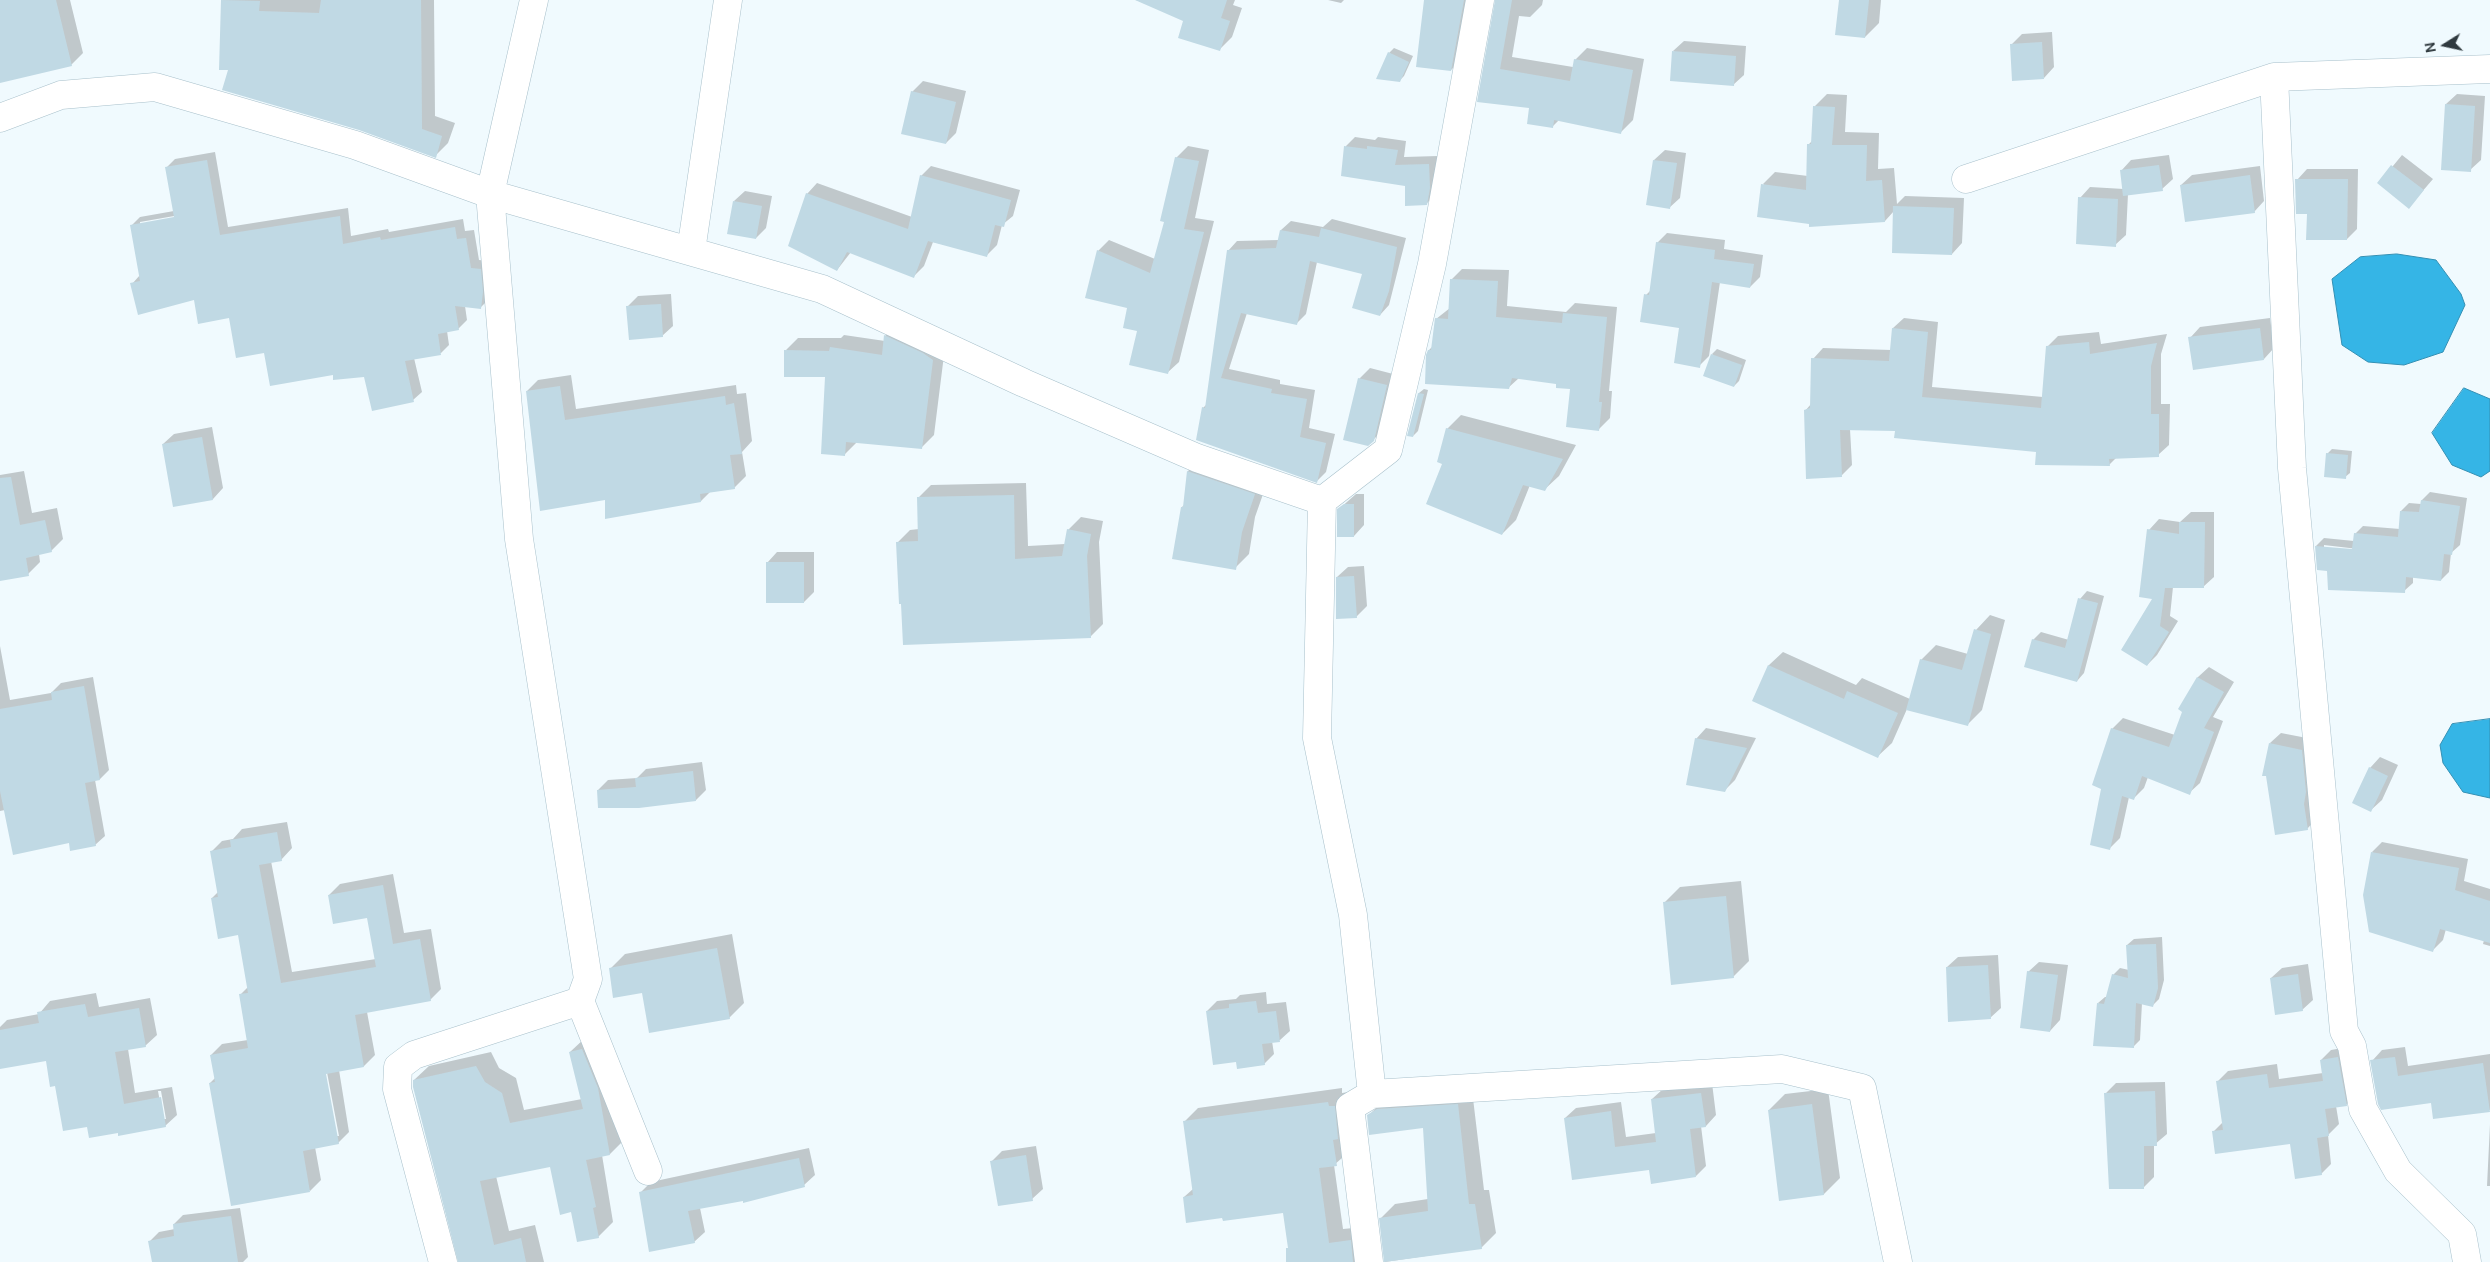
<!DOCTYPE html>
<style>
body{margin:0}
#map{position:relative;width:2490px;height:1262px;overflow:hidden;background:#f0fafe;font-family:"DM Sans",sans-serif}
canvas{display:block}
.north{position:absolute;left:2420px;top:20px;width:50px;height:50px;-webkit-text-stroke:4px #f0fafe;paint-order:stroke;rotate:260deg;font-size:14px;font-weight:700;line-height:20px;text-align:center;color:#303a3f}
.north::after{content:'';display:block;margin:auto;width:18px;height:22px;background:#303a3f;clip-path:polygon(50% 0,100% 100%,50% 72%,0 100%)}
</style>
<div id="map">
<canvas width="2490" height="1262"></canvas>
<div class="north">N</div>
</div>
<script>
const context = document.querySelector('canvas').getContext('2d');
context.lineJoin = 'round';
function fillPath(path, color) { context.fillStyle = color; context.fill(path, 'evenodd'); }
function trace(path, color, width, dash) { context.strokeStyle = color; context.lineWidth = width; context.lineCap = dash ? 'butt' : 'round'; context.setLineDash(dash || []); context.stroke(path); }
const water = new Path2D(`
 M2397,254L2436,260L2461,294L2465,305L2443,352L2404,365L2368,362L2342,345L2332,279L2360,257Z
 M2464,388L2490,399V471L2481,477L2452,465L2432,433Z
 M2490,719V798L2463,792L2443,763L2440,745L2452,724Z`);
const shadow = new Path2D(`
 M0,0H70L83,53L71,65L0,82Z
 M223,0H434L435,116L455,123L448,143L435,156L230,69H220Z
 M1136,0H1235L1233,5L1242,8L1232,37L1219,50L1185,20Z
 M1328,0H1344L1341,3Z
 M1425,0H1473L1463,58L1451,70Z
 M1496,0H1543L1542,5L1530,17L1519,16L1512,57L1573,67L1575,60L1587,48L1644,59L1633,120L1621,132L1559,120L1552,127L1531,106L1479,101Z
 M1840,0H1881L1879,23L1865,37Z
 M2052,32L2054,67L2044,78L2012,44L2022,34Z
 M1684,41L1746,46L1744,75L1733,85L1673,51Z
 M1394,48L1413,56L1404,76L1399,81L1389,53Z
 M923,81L966,91L956,133L946,143L912,92Z
 M1827,94L1847,95L1845,132L1879,133L1878,169L1894,168L1897,204L1905,196L1964,198L1962,243L1952,254L1894,211L1885,221L1810,223L1763,184L1775,172L1808,176V145L1813,140L1815,106Z
 M2457,94L2485,96L2481,160L2470,170L2446,104Z
 M1355,137L1375,140L1378,137L1406,141L1404,157L1438,156L1436,194L1426,204L1406,184L1342,174L1346,146Z
 M1188,146L1209,150L1195,218L1214,221L1179,362L1167,373L1139,330L1098,251L1109,240L1155,259L1166,221L1176,158Z
 M1665,150L1686,153L1680,198L1669,208L1654,160Z
 M215,152L228,227L348,208L351,236L388,229L389,232L463,219L465,231L474,230L479,260L489,261V299L480,308L465,306L467,320L458,329L447,331L449,345L441,353L414,358L422,392L413,400L365,375L334,374L265,351L230,317L195,299L132,284L140,275L132,225L140,217L174,211L166,168L175,159ZM180,215V217L140,225V222Z
 M2169,155L2173,179L2162,189L2128,194L2126,235L2115,245L2080,198L2090,187L2124,189L2121,171L2131,160Z
 M2402,155L2433,179L2409,207L2379,183Z
 M931,166L1020,190L1013,216L1002,225L997,245L987,255L933,242L924,266L914,276L851,252L837,270L807,194L817,183L912,217L921,176Z
 M2260,166L2264,201L2254,212L2181,185L2192,175Z
 M2307,169H2358L2357,229L2347,239L2297,180Z
 M745,191L772,196L766,228L756,238L734,201Z
 M1332,219L1406,238L1389,305L1380,315L1364,273L1317,262L1306,314L1297,323L1247,313L1229,369L1280,380V384L1315,390L1309,428L1335,434L1326,472L1317,481L1203,408L1207,404L1228,251L1237,241L1279,240L1281,230L1291,221L1323,227Z
 M1667,233L1725,240L1724,249L1763,255L1760,277L1750,287L1720,282L1709,356L1699,366L1681,327L1646,295L1651,290L1657,243Z
 M1462,269L1509,270L1507,306L1566,312L1575,303L1617,307L1609,391H1612L1610,418L1598,430L1572,388L1557,383L1519,378L1508,388L1429,350L1432,347L1436,319L1450,308L1451,280Z
 M671,294L673,326L662,336L628,306L638,296Z
 M1904,318L1938,322L1932,387L2043,397L2047,347L2058,336L2099,332L2101,344L2167,334L2161,354V404H2170L2169,445L2158,455L2117,457L2109,465L2037,451L1896,430L1850,429L1852,465L1841,476L1805,411L1811,404L1813,359L1823,348L1892,350L1893,328Z
 M2270,318L2274,348L2264,359L2190,338L2200,327Z
 M898,323L945,347L934,435L921,448L857,442L844,455L827,376L785,351L798,338H841L844,335L885,341V336Z
 M1717,349L1746,360L1739,381L1734,386L1712,354Z
 M1370,368L1397,375L1384,429L1373,440L1359,379Z
 M571,375L576,409L736,385L737,394L746,393L752,441L742,452L746,476L734,488L710,492L701,501L607,498L527,391L538,380Z
 M1424,389L1428,390L1418,431L1413,436L1419,393Z
 M1461,415L1576,445L1559,476L1545,489L1530,485L1516,520L1502,534L1444,463L1447,429Z
 M212,427L223,488L213,499L174,505L163,444L174,434Z
 M2332,449L2352,451L2350,473L2345,477L2327,454Z
 M1202,457L1268,480L1255,517L1249,554L1235,568L1182,507L1184,505L1188,471Z
 M24,471L32,513L57,508L63,539L51,551L39,554L40,562L28,574L0,579V475Z
 M1026,483L1028,546L1065,544L1068,530L1081,517L1103,521L1099,542L1103,624L1090,637L903,603L897,543L910,530L919,529L918,498L931,485Z
 M2430,492L2467,498L2460,545L2451,553L2449,572L2441,580L2413,577V583L2404,591L2328,570L2316,546L2324,538L2354,541L2355,534L2363,526L2400,529L2401,511L2409,503L2421,504L2422,500ZM2324,545L2358,549V551L2324,548Z
 M1356,494H1364V525L1354,536L1339,509Z
 M2191,512H2214V577L2203,587H2173L2170,616L2178,621L2157,655L2147,665L2154,598L2149,530L2159,519L2180,522Z
 M777,552H814V592L804,602L767,563Z
 M1364,566L1367,606L1356,617L1337,577L1348,567Z
 M2087,591L2104,596L2084,673L2077,681L2033,640L2041,632L2069,640L2080,599Z
 M1990,615L2005,620L1982,710L1967,725L1907,709L1892,743L1878,756L1753,700L1769,665L1783,652L1856,685L1862,678L1910,699L1921,660L1936,645L1968,654L1976,630Z
 M0,646L10,700L51,693L61,683L93,677L109,770L100,779L95,780L105,836L95,845L70,841L5,810L0,811Z
 M2209,667L2234,682L2213,717L2223,721L2200,783L2189,793L2148,777L2144,788L2134,798L2129,797L2120,838L2109,849L2112,729L2123,718L2175,735L2184,711L2180,709L2198,677Z
 M1706,728L1756,738L1735,780L1724,791L1696,739Z
 M2281,733L2312,739L2317,818L2307,829L2270,743Z
 M2380,757L2398,765L2382,800L2371,810L2370,768Z
 M702,762L706,790L696,800L639,807L598,790L608,780L637,778L646,769Z
 M287,822L292,848L281,860L271,861L292,972L376,959L368,916L329,895L340,884L393,874L404,933L431,929L441,989L430,1000L367,1012L375,1055L364,1066L339,1070L349,1132L338,1143L315,1147L321,1180L310,1191L210,1083L215,1078L211,1055L222,1044L248,1040L240,995L248,987L239,934L212,898L218,892L211,852L222,841L233,839L242,829ZM326,1067L339,1136H336L324,1068Z
 M2382,842L2468,859L2464,881L2490,889V946L2483,944L2484,940L2446,929L2443,940L2433,950L2372,852Z
 M1741,881L1749,961L1733,977L1664,903L1680,887Z
 M732,934L744,1003L729,1018L643,992L610,969L625,954Z
 M2162,937L2164,980L2159,999L2152,1006L2142,1003L2140,1040L2133,1047L2098,1003L2105,997H2107L2113,975L2120,968L2129,970L2127,945L2134,939Z
 M1998,955L2001,1008L1990,1018L1947,967L1958,957Z
 M2039,962L2068,965L2060,1020L2050,1031L2028,972Z
 M2308,964L2313,1000L2302,1010L2271,978L2282,968Z
 M1266,992L1267,1004L1286,1002L1290,1031L1280,1040L1272,1041L1274,1054L1264,1064L1237,1060L1207,1011L1217,1001L1236,999L1240,995Z
 M96,993L99,1007L150,998L157,1035L145,1046L128,1049L135,1093L172,1087L177,1115L165,1126L119,1131L56,1085L47,1059L0,1068V1027L7,1020L39,1014L50,1001ZM158,1091H161L166,1119H163Z
 M585,1038L624,1140L610,1154L602,1155L613,1222L598,1237L572,1211L551,1165L496,1176L509,1231L535,1225L544,1262H459L414,1080L429,1066L491,1052L499,1068L516,1078L524,1110L582,1099L570,1052Z
 M2348,1047L2356,1094L2346,1105L2336,1106L2339,1124L2328,1135L2331,1164L2321,1174L2291,1143L2213,1132L2223,1122L2218,1081L2228,1071L2277,1064L2279,1079L2323,1073L2321,1060L2331,1050Z
 M2405,1047L2408,1066L2490,1054V1110L2432,1102L2372,1061L2382,1050Z
 M2165,1082L2167,1134L2154,1145V1177L2144,1187L2106,1093L2116,1083Z
 M1712,1083L1716,1115L1706,1126H1701L1706,1166L1696,1176L1651,1168L1565,1118L1576,1108L1621,1102L1626,1137L1656,1133L1652,1099L1663,1089Z
 M1342,1088V1093L1349,1092L1350,1151L1334,1165L1343,1229L1364,1227L1366,1262H1291L1284,1212L1223,1217L1184,1197L1193,1189L1184,1122L1198,1108Z
 M1828,1089L1840,1178L1824,1194L1780,1200L1769,1110L1785,1094Z
 M1472,1090L1484,1190H1489L1496,1233L1481,1248L1385,1262L1381,1218L1395,1204L1428,1199L1424,1127L1368,1116L1383,1101Z
 M2490,1124V1186H2487Z
 M1036,1146L1043,1189L1032,1199L991,1162L1002,1151Z
 M809,1148L815,1175L804,1185L700,1208L705,1232L694,1242L641,1192L651,1182Z
 M240,1208L248,1257L243,1262H153L150,1241L159,1232L175,1229L174,1224L183,1215Z`);
const building = new Path2D(`
 M0,0H56L72,66L0,83Z
 M221,0L260,1L259,11L319,13L321,0H421L422,129L442,136L436,158L359,130L222,90L228,70H219Z
 M1135,0H1227L1221,18L1230,21L1220,51L1178,38L1183,21Z
 M1424,0H1464L1451,71L1416,67Z
 M1495,0H1512L1500,69L1570,81L1574,59L1633,70L1621,134L1554,120L1553,128L1527,124L1529,108L1477,102Z
 M1839,0H1869L1865,38L1835,35Z
 M2042,42L2044,79L2012,81L2010,44Z
 M1672,51L1736,56L1734,86L1670,81Z
 M1388,52L1409,62L1400,82L1376,79Z
 M911,91L956,102L946,144L901,134Z
 M2445,104L2475,106L2471,172L2441,170Z
 M1813,106L1835,107L1832,145H1867L1866,181L1882,180L1885,222L1809,227V224L1757,217L1761,184L1806,190L1807,144H1811Z
 M1344,146L1367,149V146L1398,150L1395,165L1429,164L1430,188L1427,205L1405,206V186L1341,176Z
 M1175,157L1199,161L1184,229L1204,232L1168,374L1129,365L1137,331L1123,328L1127,308L1085,298L1097,250L1150,273L1164,222L1160,221Z
 M207,160L220,235L340,216L343,244L380,237L381,240L455,227L457,239L466,238L471,268L481,269L483,292L481,309L455,306L459,330L438,334L441,355L405,361L414,402L372,411L364,377L333,380V375L270,386L264,353L236,358L229,318L198,324L194,300L138,315L130,283L140,281L130,225L174,217L165,167Z
 M1653,160L1677,163L1670,209L1646,205Z
 M2159,165L2163,191L2123,196L2120,170Z
 M2391,165L2424,190L2409,209L2377,183Z
 M920,175L1011,200L1004,227L995,225L987,257L928,241L914,278L847,252L837,271L788,246L806,193L908,229Z
 M2250,175L2255,213L2185,222L2180,185Z
 M2295,179H2348L2347,240H2306L2307,214H2296Z
 M2078,197L2118,199L2116,247L2076,244Z
 M733,201L762,206L756,239L727,234Z
 M1893,206L1954,208L1952,255L1892,253Z
 M1321,228L1397,247L1389,291L1380,316L1352,308L1362,274L1310,261L1297,325L1241,313L1221,378L1272,389L1271,393L1307,399L1300,437L1326,443L1317,483L1196,440L1202,407L1205,408L1227,250L1276,248L1280,230L1319,237Z
 M1656,242L1715,250L1714,259L1754,264L1750,288L1712,282L1700,368L1674,363L1679,328L1640,322L1644,294L1649,295Z
 M1450,279L1498,281L1496,317L1562,323L1563,313L1607,317L1599,402H1602L1599,431L1566,427L1570,389L1556,388V384L1512,378L1509,389L1425,384L1426,355L1428,350H1431L1435,318L1448,319Z
 M661,304L663,337L629,340L626,306Z
 M1892,328L1928,332L1922,397L2041,408L2046,346L2089,342L2090,354L2157,343L2151,366V414H2159V457L2109,459L2110,466L2035,465L2036,452L1894,438L1895,431L1840,430L1842,477L1806,479L1804,410L1810,408L1811,358L1889,361Z
 M2260,328L2264,360L2193,370L2188,337Z
 M884,335L923,353L933,360L922,449L846,442L845,456L821,454L825,377H784V350L829,351L830,347L882,355Z
 M1711,354L1742,365L1734,387L1703,376Z
 M1358,378L1387,385L1374,441L1368,446L1343,440Z
 M560,386L565,420L725,396L726,405L734,403L742,454L730,455L735,489L700,494L701,502L605,519V500L540,511L526,391Z
 M1418,393L1424,394L1413,437L1407,436Z
 M1446,428L1563,459L1545,491L1523,485L1502,535L1426,504L1442,464L1437,462Z
 M202,437L213,500L173,507L162,444Z
 M2326,453L2348,455L2346,479L2324,477Z
 M1187,471L1255,494L1242,532L1236,570L1172,559L1181,507H1183Z
 M11,477L20,525L45,520L52,552L26,558L29,576L0,581V478Z
 M1014,495L1015,559L1062,556L1067,529L1091,534L1087,556L1091,638L903,645L901,604H899L896,542L918,541L917,497Z
 M2421,500L2460,506L2452,555L2444,554L2441,581L2406,577L2405,593L2328,590L2327,571L2317,570L2315,546L2352,549L2354,533L2398,537L2400,511L2419,512Z
 M1344,504H1354V537H1337V509Z
 M2179,522H2205L2204,588H2165L2160,626L2169,632L2147,666L2121,650L2152,599L2139,597L2147,529L2179,534Z
 M766,562H804V603H766Z
 M1354,576L1357,618L1336,619V577Z
 M2078,598L2098,603L2077,682L2024,667L2032,639L2065,648Z
 M1974,629L1991,634L1968,726L1906,710L1920,659L1962,670Z
 M1768,665L1844,699L1847,691L1898,713L1878,758L1752,701Z
 M2197,677L2224,692L2204,728L2214,732L2190,795L2142,776L2134,800L2122,796L2110,850L2090,845L2101,789L2092,785L2111,728L2169,747L2182,712L2178,709Z
 M84,686L100,780L85,783L96,846L70,851L69,843L13,855L0,791V709L52,700L51,692Z
 M1695,738L1747,748L1725,792L1686,785Z
 M2269,743L2302,750L2306,792L2304,804L2308,830L2275,835L2266,776H2262Z
 M2369,767L2388,776L2371,812L2352,803Z
 M693,771L696,801L639,808H598L597,790L636,787L635,778Z
 M277,832L282,861L259,865L281,983L376,967L367,918L333,924L328,895L383,885L393,944L420,939L431,1001L355,1015L364,1067L326,1074L339,1144L303,1151L310,1192L231,1206L209,1083L215,1082L210,1055L248,1048L239,994L248,993L238,935L218,939L211,898L218,897L210,851L231,847L230,840Z
 M2371,852L2459,868L2455,890L2490,901V943L2440,929L2433,952L2369,932L2363,895Z
 M1726,896L1734,978L1671,985L1663,902Z
 M2156,944L2158,988L2153,1007L2136,1003L2134,1048L2093,1046L2097,1003L2104,1004L2112,974L2128,978L2126,945Z
 M717,948L730,1019L649,1033L642,993L613,998L609,968Z
 M1988,965L1991,1019L1948,1022L1946,967Z
 M2027,971L2058,975L2050,1032L2020,1028Z
 M2298,974L2303,1011L2275,1015L2270,978Z
 M1256,1001L1258,1013L1276,1011L1280,1042L1262,1044L1265,1065L1237,1069L1236,1062L1213,1065L1206,1011L1229,1008V1004Z
 M85,1004L88,1017L139,1008L146,1047L115,1052L124,1104L161,1097L166,1127L118,1136V1133L89,1138L87,1127L63,1131L55,1086L50,1087L46,1061L0,1069V1030L39,1023L37,1012Z
 M582,1049L598,1088L610,1155L586,1160L596,1207L593,1208L599,1238L577,1242L571,1212L560,1215L550,1167L480,1181L494,1245L521,1238L526,1262H458L413,1087V1080L476,1066L485,1082L502,1093L510,1123L583,1109L569,1052Z
 M2338,1057L2347,1106L2325,1109L2329,1136L2317,1138L2322,1175L2295,1179L2290,1144L2215,1154L2212,1131L2223,1130L2216,1081L2267,1074L2269,1088L2323,1081L2320,1060Z
 M2395,1057L2398,1076L2483,1063L2490,1112L2433,1119L2431,1103L2381,1110L2378,1104L2370,1060Z
 M2155,1091L2157,1146H2144V1189H2109L2104,1093Z
 M1701,1093L1706,1127L1690,1129L1696,1177L1651,1184L1649,1170L1572,1180L1564,1118L1611,1111L1615,1147L1656,1142L1651,1099Z
 M1328,1102L1329,1106H1335L1338,1139L1333,1140L1337,1166L1319,1168L1329,1243L1351,1240L1353,1262H1286V1248H1288L1283,1213L1223,1221L1222,1218L1186,1223L1183,1197L1193,1195L1183,1121Z
 M1458,1104L1469,1204H1475L1482,1249L1384,1262L1379,1218L1428,1211L1423,1128L1369,1135L1367,1115L1377,1109Z
 M1812,1104L1824,1195L1779,1201L1768,1110Z
 M1026,1155L1033,1201L998,1206L990,1161Z
 M799,1158L805,1187L743,1203V1201L688,1211L695,1243L649,1252L639,1192Z
 M231,1216L238,1262H152L148,1241L174,1236L173,1224Z`);
const minor = new Path2D(`
 M2274,77L2292,468L2344,1031L2352,1046L2363,1109L2398,1171L2462,1234L2467,1262
 M0,118L61,95L155,87L355,145L490,194L534,0
 M1966,179L2274,77L2490,69
 M691,251L728,0
 M1322,501L1317,738L1353,915L1372,1094
 M1322,501L1388,450L1432,264L1480,0
 M580,1001L648,1171
 M443,1262L397,1089L398,1067L414,1055L580,1001L588,979L519,539L490,194L822,289L1024,383L1197,458L1322,501
 M1369,1262L1350,1107L1372,1094L1782,1069L1862,1088L1898,1262`);
fillPath(water, '#35b5e6');
trace(water, '#3490b4', 1);
fillPath(shadow, '#0003');
fillPath(building, '#c0d9e4');
trace(minor, '#a8c0cb', 29);
trace(minor, '#fff', 28);
</script>
